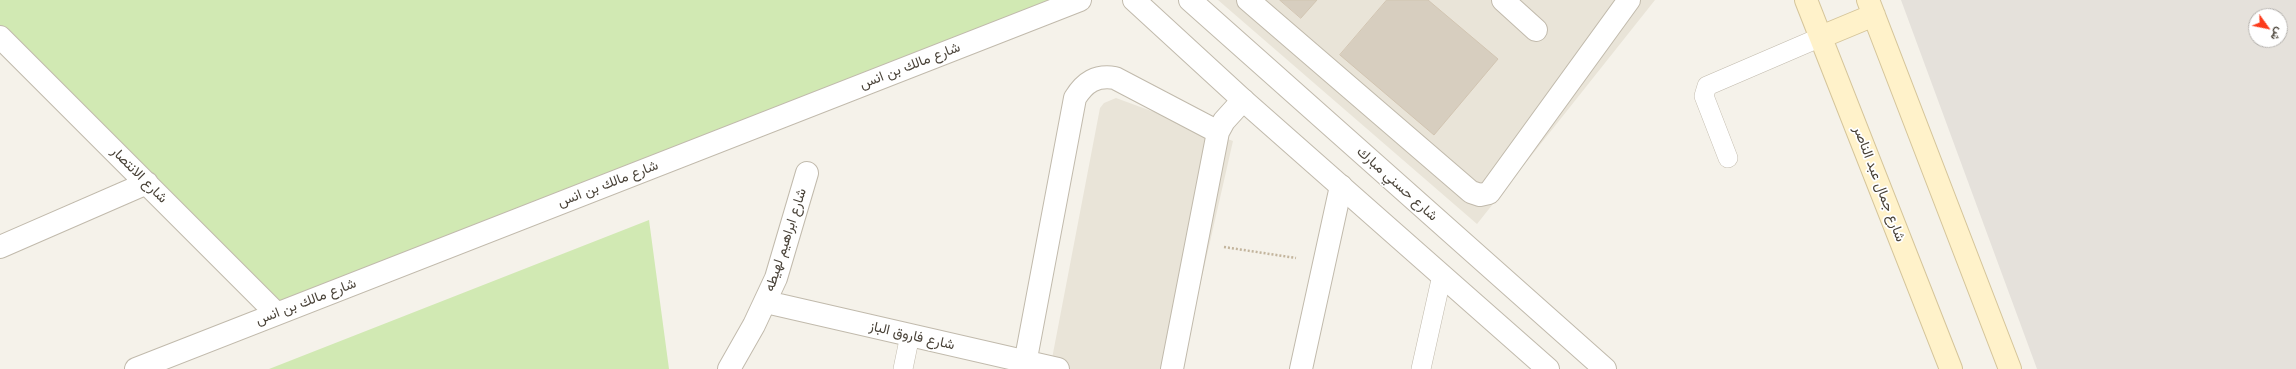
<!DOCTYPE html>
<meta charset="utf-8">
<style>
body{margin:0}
#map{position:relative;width:2296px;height:369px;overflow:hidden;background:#f5f2ea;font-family:Helvetica,Vazirmatn,sans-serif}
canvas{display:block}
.north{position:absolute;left:2248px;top:8px;width:40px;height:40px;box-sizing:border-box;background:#fff;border:1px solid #b6b3af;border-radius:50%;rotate:123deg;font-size:11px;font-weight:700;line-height:16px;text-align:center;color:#494238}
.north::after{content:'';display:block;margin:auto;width:14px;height:18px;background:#fc3b1b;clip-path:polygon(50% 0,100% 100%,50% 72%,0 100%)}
</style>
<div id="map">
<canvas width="2296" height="369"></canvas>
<div class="north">ش</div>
</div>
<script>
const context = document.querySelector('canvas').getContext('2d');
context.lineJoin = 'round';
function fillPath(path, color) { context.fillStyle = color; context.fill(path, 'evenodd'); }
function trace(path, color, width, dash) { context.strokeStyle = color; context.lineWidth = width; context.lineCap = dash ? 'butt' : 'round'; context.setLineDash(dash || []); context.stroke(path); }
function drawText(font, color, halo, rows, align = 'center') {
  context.font = font + ' Helvetica,Vazirmatn,sans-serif'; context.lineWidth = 3.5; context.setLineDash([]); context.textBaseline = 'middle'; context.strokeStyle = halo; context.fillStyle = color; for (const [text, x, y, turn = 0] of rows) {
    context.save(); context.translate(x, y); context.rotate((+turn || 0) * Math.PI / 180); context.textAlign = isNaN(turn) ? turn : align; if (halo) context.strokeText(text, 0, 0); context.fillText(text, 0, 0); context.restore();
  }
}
const residential = new Path2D(`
 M1218,0H1655L1477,224Z
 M1116,98L1233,141L1181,369H1050L1100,108L1104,103Z`);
const industrial = new Path2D(`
 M1901,0H2296V369H2037ZM2256,16H2280V40H2256Z`);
const green = new Path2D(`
 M0,0H1080L277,306L0,34Z
 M649,220L669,369H269Z`);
const building = new Path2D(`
 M1280,0H1317L1301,18Z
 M1387,0H1428L1498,59L1434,135L1340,55Z`);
const path = new Path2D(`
 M1224,247L1296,258`);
const service = new Path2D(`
 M1728,158L1704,96L1707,86L1821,37
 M903,369L910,335
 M1421,369L1442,275`);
const minor = new Path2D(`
 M1248,0L1471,192L1480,195L1489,193L1629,0
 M1503,0L1536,30
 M0,37L276,313
 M0,247L147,183
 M766,302L1058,369
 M136,369L1080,0
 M729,369L754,325L776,278L807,173
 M1024,369L1075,98C1085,82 1096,75 1115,78L1218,132
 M1172,369L1218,132L1224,121L1243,100
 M1301,369L1341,186`);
const tertiary = new Path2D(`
 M1134,0L1243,100L1548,369
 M1190,0L1605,369`);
const secondary = new Path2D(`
 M1806,0L1951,369
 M1868,0L2010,369
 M1821,37L1874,15`);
const streetNames = [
 ["شارع مالك بن انس",910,66,-21],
 ["شارع الانتصار",139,175,45],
 ["شارع مالك بن انس",608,184,-21],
 ["شارع حسني مبارك",1397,184,42],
 ["شارع جمال عبد الناصر",1879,184,69],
 ["شارع ابراهيم لهيطه",786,240,-72],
 ["شارع مالك بن انس",306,302,-21],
 ["شارع فاروق الباز",912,336,13]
];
fillPath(residential, '#e9e4d8');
fillPath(industrial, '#e5e1db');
fillPath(green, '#d1e9b3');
fillPath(building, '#d7cebf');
trace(building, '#d2c5b2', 1);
trace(service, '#c1baac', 20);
trace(minor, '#c1baac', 24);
trace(tertiary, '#c1baac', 24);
trace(secondary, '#d5c59a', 24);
trace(path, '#c3b59d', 2.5, [2, 2]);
trace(service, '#fff', 19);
trace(minor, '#fff', 22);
trace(tertiary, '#fff', 22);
trace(secondary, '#fff2ca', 22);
drawText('14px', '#494238', '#fff', streetNames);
</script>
